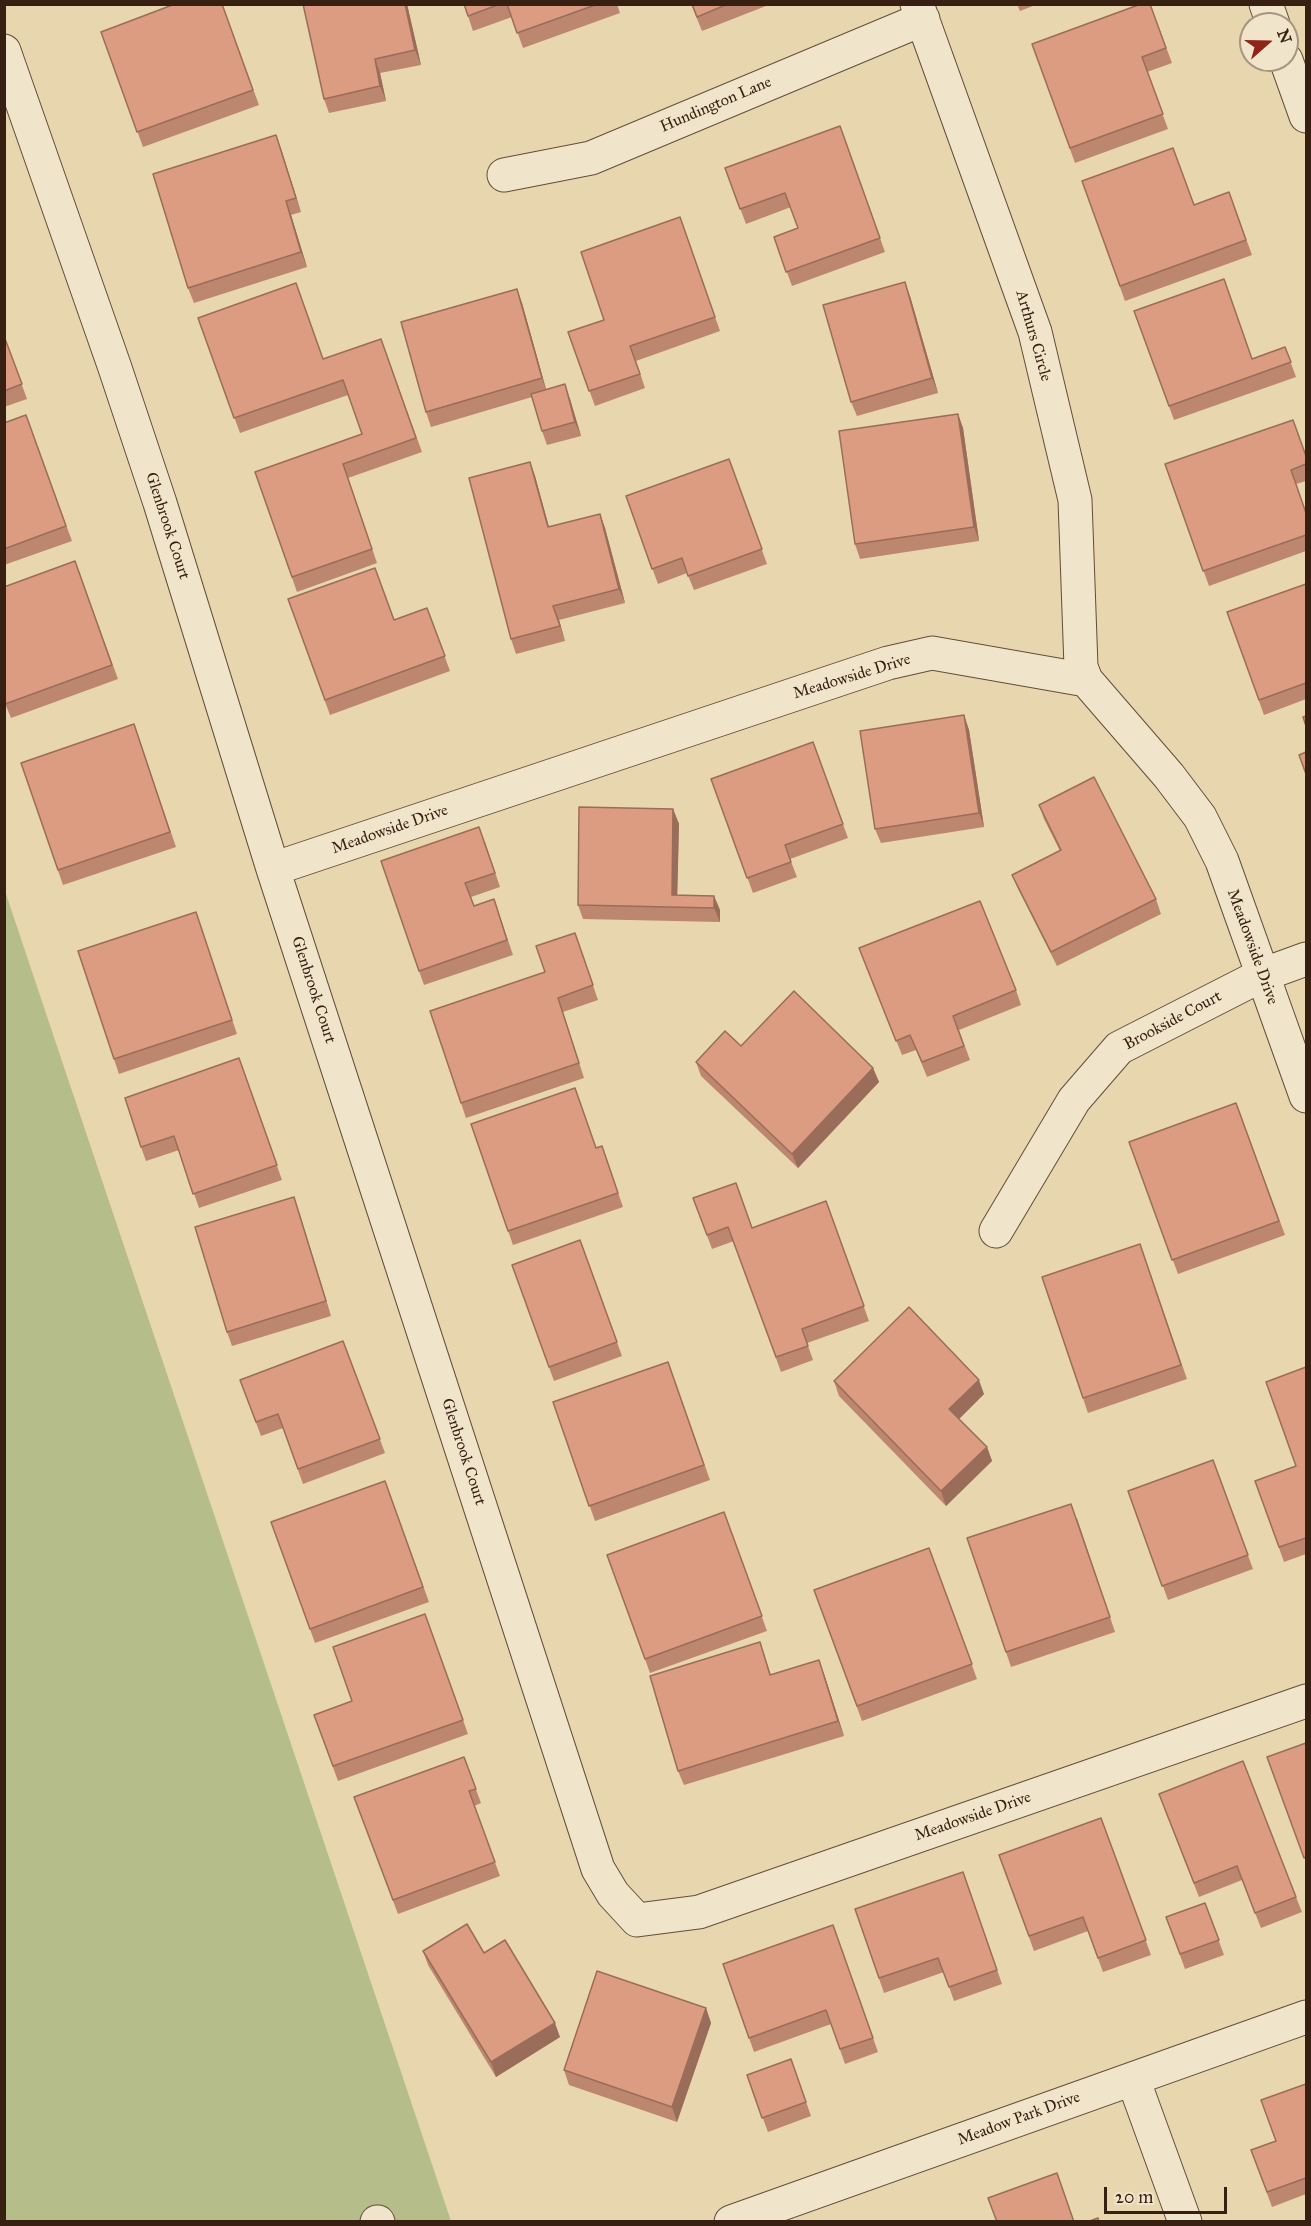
<!DOCTYPE html>
<style>
body{margin:0}
#map{position:relative;width:1311px;height:2226px;overflow:hidden;background:#e8d6ae;font-family:"IM FELL Great Primer",serif}
canvas{display:block}
.frame{position:absolute;inset:0;border:6px solid #372012;pointer-events:none}
.north{position:absolute;left:1239px;top:12px;width:60px;height:60px;box-sizing:border-box;background:#f0e4ca;border:2px solid #a69680;border-radius:50%;rotate:70deg;font-size:16px;font-weight:700;line-height:24px;text-align:center;color:#372012}
.north::after{content:'';display:block;margin:auto;width:21px;height:27px;background:#8f2418;clip-path:polygon(50% 0,100% 100%,50% 72%,0 100%)}
.scale{position:absolute;left:1104px;top:2187px;width:123px;height:27px;box-sizing:border-box;border:3px solid #372012;border-top:0;padding-left:8px;font-size:18px;line-height:21px;white-space:nowrap;color:#372012;-webkit-text-stroke:4px #f0e4ca;paint-order:stroke}
</style>
<div id="map">
<canvas width="1311" height="2226"></canvas>
<div class="frame"></div>
<div class="north">N</div>
<div class="scale">20 m</div>
</div>
<script>
const context = document.querySelector('canvas').getContext('2d');
context.lineJoin = 'round';
function fillPath(path, color) { context.fillStyle = color; context.fill(path, 'evenodd'); }
function trace(path, color, width, dash) { context.strokeStyle = color; context.lineWidth = width; context.lineCap = dash ? 'butt' : 'round'; context.setLineDash(dash || []); context.stroke(path); }
function drawText(font, color, halo, rows, align = 'center') {
  context.font = font + ' "IM FELL Great Primer",serif'; context.lineWidth = 4.5; context.setLineDash([]); context.textBaseline = 'middle'; context.strokeStyle = halo; context.fillStyle = color; for (const [text, x, y, turn = 0] of rows) {
    context.save(); context.translate(x, y); context.rotate((+turn || 0) * Math.PI / 180); context.textAlign = isNaN(turn) ? turn : align; if (halo) context.strokeText(text, 0, 0); context.fillText(text, 0, 0); context.restore();
  }
}
const green = new Path2D(`
 M5,891L451,2221H5Z`);
const minor = new Path2D(`
 M917,4L1035,332L1075,500L1081,667L1086,680
 M1266,4L1273,24
 M4,51L115,368L160,503L273,869L598,1869L613,1894L637,1920L699,1912L1306,1701
 M1286,60L1306,116
 M504,175L591,158L923,19
 M273,869L888,663L932,653L1086,680L1169,776L1200,817L1222,861L1306,1096
 M996,1231L1074,1100L1119,1048L1262,975L1306,959
 M1133,2079L1185,2222
 M377,2222H378
 M731,2222L1306,2017`);
const wall = new Path2D(`
 M222,4L259,105L143,147L101,32Z
 M303,4H407L421,65L380,73L386,101L329,113L324,99Z
 M464,4H617L620,13L523,48L512,17L473,31Z
 M691,4H771L702,31Z
 M1017,4H1038L1020,11Z
 M1150,4L1172,63L1147,72L1168,129L1075,163L1032,44Z
 M840,126L885,252L792,286L774,237L798,228L791,207L746,224L725,168Z
 M281,149L301,212L291,215L307,267L194,303L188,288Z
 M1082,181L1194,205L1229,192L1252,255L1125,301Z
 M680,217L720,331L636,361L645,388L595,406L568,332L604,320Z
 M910,296L938,393L857,416L851,402Z
 M522,303L546,389L570,399L581,436L547,445L542,431L532,397L431,427L426,412Z
 M1134,311L1253,359L1285,347L1296,377L1174,420Z
 M198,318L323,359L381,339L422,452L348,478L377,563L297,592L255,472L362,434L348,395L240,433Z
 M4,336L27,399L4,407Z
 M958,414L963,428L979,541L860,559L855,544Z
 M26,415L72,541L4,565V423Z
 M1306,456V481L1296,484L1306,513V551L1209,586L1165,464Z
 M729,459L767,564L694,590L687,573L658,584L626,496Z
 M530,462L535,476L549,527L600,514L605,528L625,603L559,620L565,641L516,654L511,639Z
 M75,561L118,679L11,718L4,701Z
 M1306,584V699L1264,715L1227,612Z
 M288,599L394,620L427,608L450,671L330,715Z
 M964,715L969,730L984,827L881,843L875,829Z
 M139,739L176,847L63,885L21,763Z
 M813,742L848,838L790,859L797,877L753,893L711,779Z
 M1039,805L1156,899L1161,914L1057,966L1018,889L1012,875L1060,851L1044,819Z
 M673,809L679,824L677,895L714,896L720,910V922L583,919L578,905Z
 M485,842L500,887L471,897L474,906L494,899L513,955L424,985L419,971Z
 M201,927L237,1034L119,1074L114,1059Z
 M575,933L598,1000L563,1012L584,1078L466,1118L461,1103L545,972Z
 M859,948L1016,990L1021,1005L959,1030L970,1060L927,1077L916,1050L902,1055Z
 M741,1046L873,1068L879,1082L798,1168L701,1076L696,1062Z
 M239,1058L282,1180L199,1208L179,1150L146,1161L141,1147Z
 M1236,1103L1285,1235L1178,1274L1129,1142Z
 M471,1124L596,1148L602,1146L623,1207L513,1245Z
 M294,1197L331,1316L232,1346L227,1332Z
 M693,1198L752,1228L826,1201L869,1321L807,1343L813,1360L781,1372L734,1241L712,1249Z
 M580,1240L622,1356L554,1381L512,1265Z
 M1140,1244L1187,1379L1088,1413L1042,1277Z
 M343,1341L385,1453L303,1484L283,1428L261,1436L240,1380Z
 M668,1362L710,1480L595,1521L553,1402Z
 M1306,1367V1554L1284,1562L1255,1481L1296,1466Z
 M834,1381L984,1394L959,1419L987,1447L992,1461L946,1506L839,1396Z
 M1213,1460L1253,1569L1168,1600L1128,1491Z
 M385,1481L429,1602L315,1643L271,1522Z
 M724,1512L767,1631L650,1673L607,1555Z
 M1077,1518L1115,1632L1011,1667L1006,1652Z
 M929,1548L977,1679L862,1721L814,1590Z
 M425,1614L468,1734L338,1781L314,1715L352,1701Z
 M760,1642L771,1675L824,1674L844,1736L684,1785L678,1771Z
 M464,1757L481,1803L474,1806L500,1876L398,1914L354,1797Z
 M1164,1808L1296,1897L1302,1912L1261,1928L1242,1880L1199,1897Z
 M1101,1818L1151,1955L1103,1972L1088,1931L1034,1951L999,1855Z
 M963,1872L1002,1984L954,2001L944,1972L884,1993L855,1909Z
 M1205,1903L1224,1955L1185,1969L1166,1917Z
 M833,1925L878,2052L845,2064L831,2024L754,2052L723,1964Z
 M423,1951L484,1953L560,2037L496,2077L428,1965Z
 M706,2008L711,2023L677,2122L569,2085L564,2070Z
 M791,2059L811,2116L768,2132L747,2075Z
 M1306,2084V2194L1272,2207L1251,2150L1276,2141Z`);
const shadedWall = new Path2D(`
 M405,4H407L421,65L415,50Z
 M375,59L380,73L386,101L380,86Z
 M276,135L281,149L301,212L296,198Z
 M286,201L291,215L307,267L301,252Z
 M905,282L910,296L938,393L932,378Z
 M517,289L522,303L547,393L542,378Z
 M565,384L570,399L581,436L575,422Z
 M958,414L963,428L979,541L974,527Z
 M530,462L535,476L553,542L548,527Z
 M600,514L605,528L625,603L619,589Z
 M553,606L559,620L565,641L560,626Z
 M964,715L969,730L984,827L979,813Z
 M673,809L679,824L677,907L672,895Z
 M714,896L720,910V922L714,908Z
 M873,1068L879,1082L798,1168L792,1154Z
 M294,1197L299,1212L331,1316L326,1301Z
 M979,1380L984,1394L955,1423L949,1409Z
 M987,1447L992,1461L946,1506L941,1491Z
 M819,1660L824,1674L844,1736L838,1721Z
 M706,2008L711,2023L677,2122L672,2107Z
 M555,2023L560,2037L496,2077L491,2062Z`);
const building = new Path2D(`
 M175,4H222L253,90L137,132L101,32Z
 M303,4H405L415,50L375,59L380,86L324,99Z
 M464,4H500L468,16Z
 M507,4H598L517,33Z
 M692,4H728L697,17Z
 M1141,4H1150L1166,48L1142,57L1163,114L1070,148L1032,44Z
 M840,126L880,238L786,272L774,237L798,228L785,193L740,209L725,168Z
 M276,135L296,198L286,201L301,252L188,288L153,174Z
 M1173,148L1194,205L1229,192L1246,240L1120,286L1082,181Z
 M680,217L715,317L630,346L640,374L589,391L568,332L604,320L581,252Z
 M1224,279L1252,359L1285,347L1291,362L1169,406L1134,311Z
 M905,282L932,378L851,402L823,305Z
 M296,283L323,359L381,339L416,438L343,464L372,549L292,577L255,472L362,434L343,380L234,418L198,318Z
 M517,289L542,378L426,412L401,322Z
 M4,336L22,384L4,391Z
 M565,384L575,422L542,431L531,394Z
 M958,414L974,527L855,544L839,431Z
 M26,415L66,526L4,549V423Z
 M1293,420L1306,456V464L1291,470L1306,513V535L1203,571L1165,464Z
 M729,459L762,549L688,576L682,558L652,569L626,496Z
 M530,462L548,527L600,514L619,589L553,606L560,626L511,639L469,478Z
 M75,561L112,665L5,704L4,701V587Z
 M375,568L394,620L427,608L445,656L325,700L288,599Z
 M1306,584V683L1259,700L1227,612Z
 M964,715L979,813L875,829L860,731Z
 M1306,716V726L1303,717Z
 M134,724L170,832L58,870L21,763Z
 M813,742L843,824L785,845L791,862L747,878L711,779Z
 M1306,752V774L1299,755Z
 M1094,777L1156,899L1051,952L1012,875L1061,850L1039,805Z
 M579,807L673,809L672,895L714,896V908L578,905Z
 M479,827L495,873L465,883L474,906L494,899L507,940L419,971L381,861Z
 M980,901L1016,990L953,1016L964,1046L922,1062L910,1035L896,1041L859,948Z
 M196,912L232,1020L114,1059L78,951Z
 M575,933L593,985L558,998L579,1063L461,1103L430,1011L545,972L536,946Z
 M794,991L873,1068L792,1154L696,1062L725,1031L741,1046Z
 M239,1058L277,1165L193,1194L174,1136L141,1147L125,1098Z
 M575,1088L596,1148L602,1146L618,1193L508,1231L471,1124Z
 M1236,1103L1279,1221L1172,1260L1129,1142Z
 M736,1183L752,1228L826,1201L864,1306L802,1329L808,1346L776,1357L728,1227L707,1235L693,1198Z
 M294,1197L326,1301L227,1332L195,1227Z
 M580,1240L617,1342L549,1367L512,1265Z
 M1140,1244L1181,1365L1083,1398L1042,1277Z
 M909,1307L979,1380L949,1409L987,1447L941,1491L834,1381Z
 M343,1341L380,1439L298,1469L278,1414L256,1422L240,1380Z
 M668,1362L704,1465L589,1506L553,1402Z
 M1306,1367V1538L1279,1547L1255,1481L1296,1466L1266,1382Z
 M1213,1460L1248,1555L1162,1586L1128,1491Z
 M385,1481L423,1587L310,1629L271,1522Z
 M1071,1504L1110,1617L1006,1652L967,1538Z
 M724,1512L762,1616L645,1659L607,1555Z
 M929,1548L972,1664L857,1706L814,1590Z
 M425,1614L463,1720L333,1766L314,1715L352,1701L333,1647Z
 M760,1642L770,1675L819,1660L838,1721L678,1771L650,1676Z
 M1306,1743V1857L1304,1858L1267,1757Z
 M464,1757L476,1789L469,1791L495,1862L393,1900L354,1797Z
 M1243,1761L1296,1897L1255,1913L1237,1866L1194,1883L1159,1794Z
 M1101,1818L1146,1940L1098,1958L1083,1917L1029,1936L999,1855Z
 M963,1872L997,1970L949,1987L938,1958L879,1978L855,1909Z
 M1205,1903L1219,1940L1180,1954L1166,1917Z
 M467,1924L484,1953L505,1940L555,2023L491,2062L423,1951Z
 M833,1925L873,2038L840,2049L826,2010L749,2038L723,1964Z
 M597,1971L706,2008L672,2107L564,2070Z
 M791,2059L806,2102L762,2118L747,2075Z
 M1306,2084V2178L1267,2192L1251,2150L1276,2141L1261,2100Z
 M1057,2173L1074,2222H997L988,2198Z
 M1098,2218L1099,2222H1087Z`);
const streetNames = [
 ["Hundington Lane",716,105,-23],
 ["Arthurs Circle",1033,336,74],
 ["Glenbrook Court",167,526,72],
 ["Meadowside Drive",852,677,-17],
 ["Meadowside Drive",390,830,-19],
 ["Meadowside Drive",1252,947,70],
 ["Glenbrook Court",313,990,72],
 ["Brookside Court",1173,1021,-28],
 ["Glenbrook Court",463,1452,72],
 ["Meadowside Drive",973,1817,-19],
 ["Meadow Park Drive",1019,2119,-20]
];
fillPath(green, '#b5be8b');
trace(minor, '#634e39', 35);
trace(minor, '#f0e4ca', 33);
fillPath(wall, '#bd866f');
fillPath(shadedWall, '#9a6d5a');
fillPath(building, '#dc9c81');
trace(building, '#9a6d5a', 1.5);
drawText('16px', '#372012', '#f0e4ca', streetNames);
</script>
